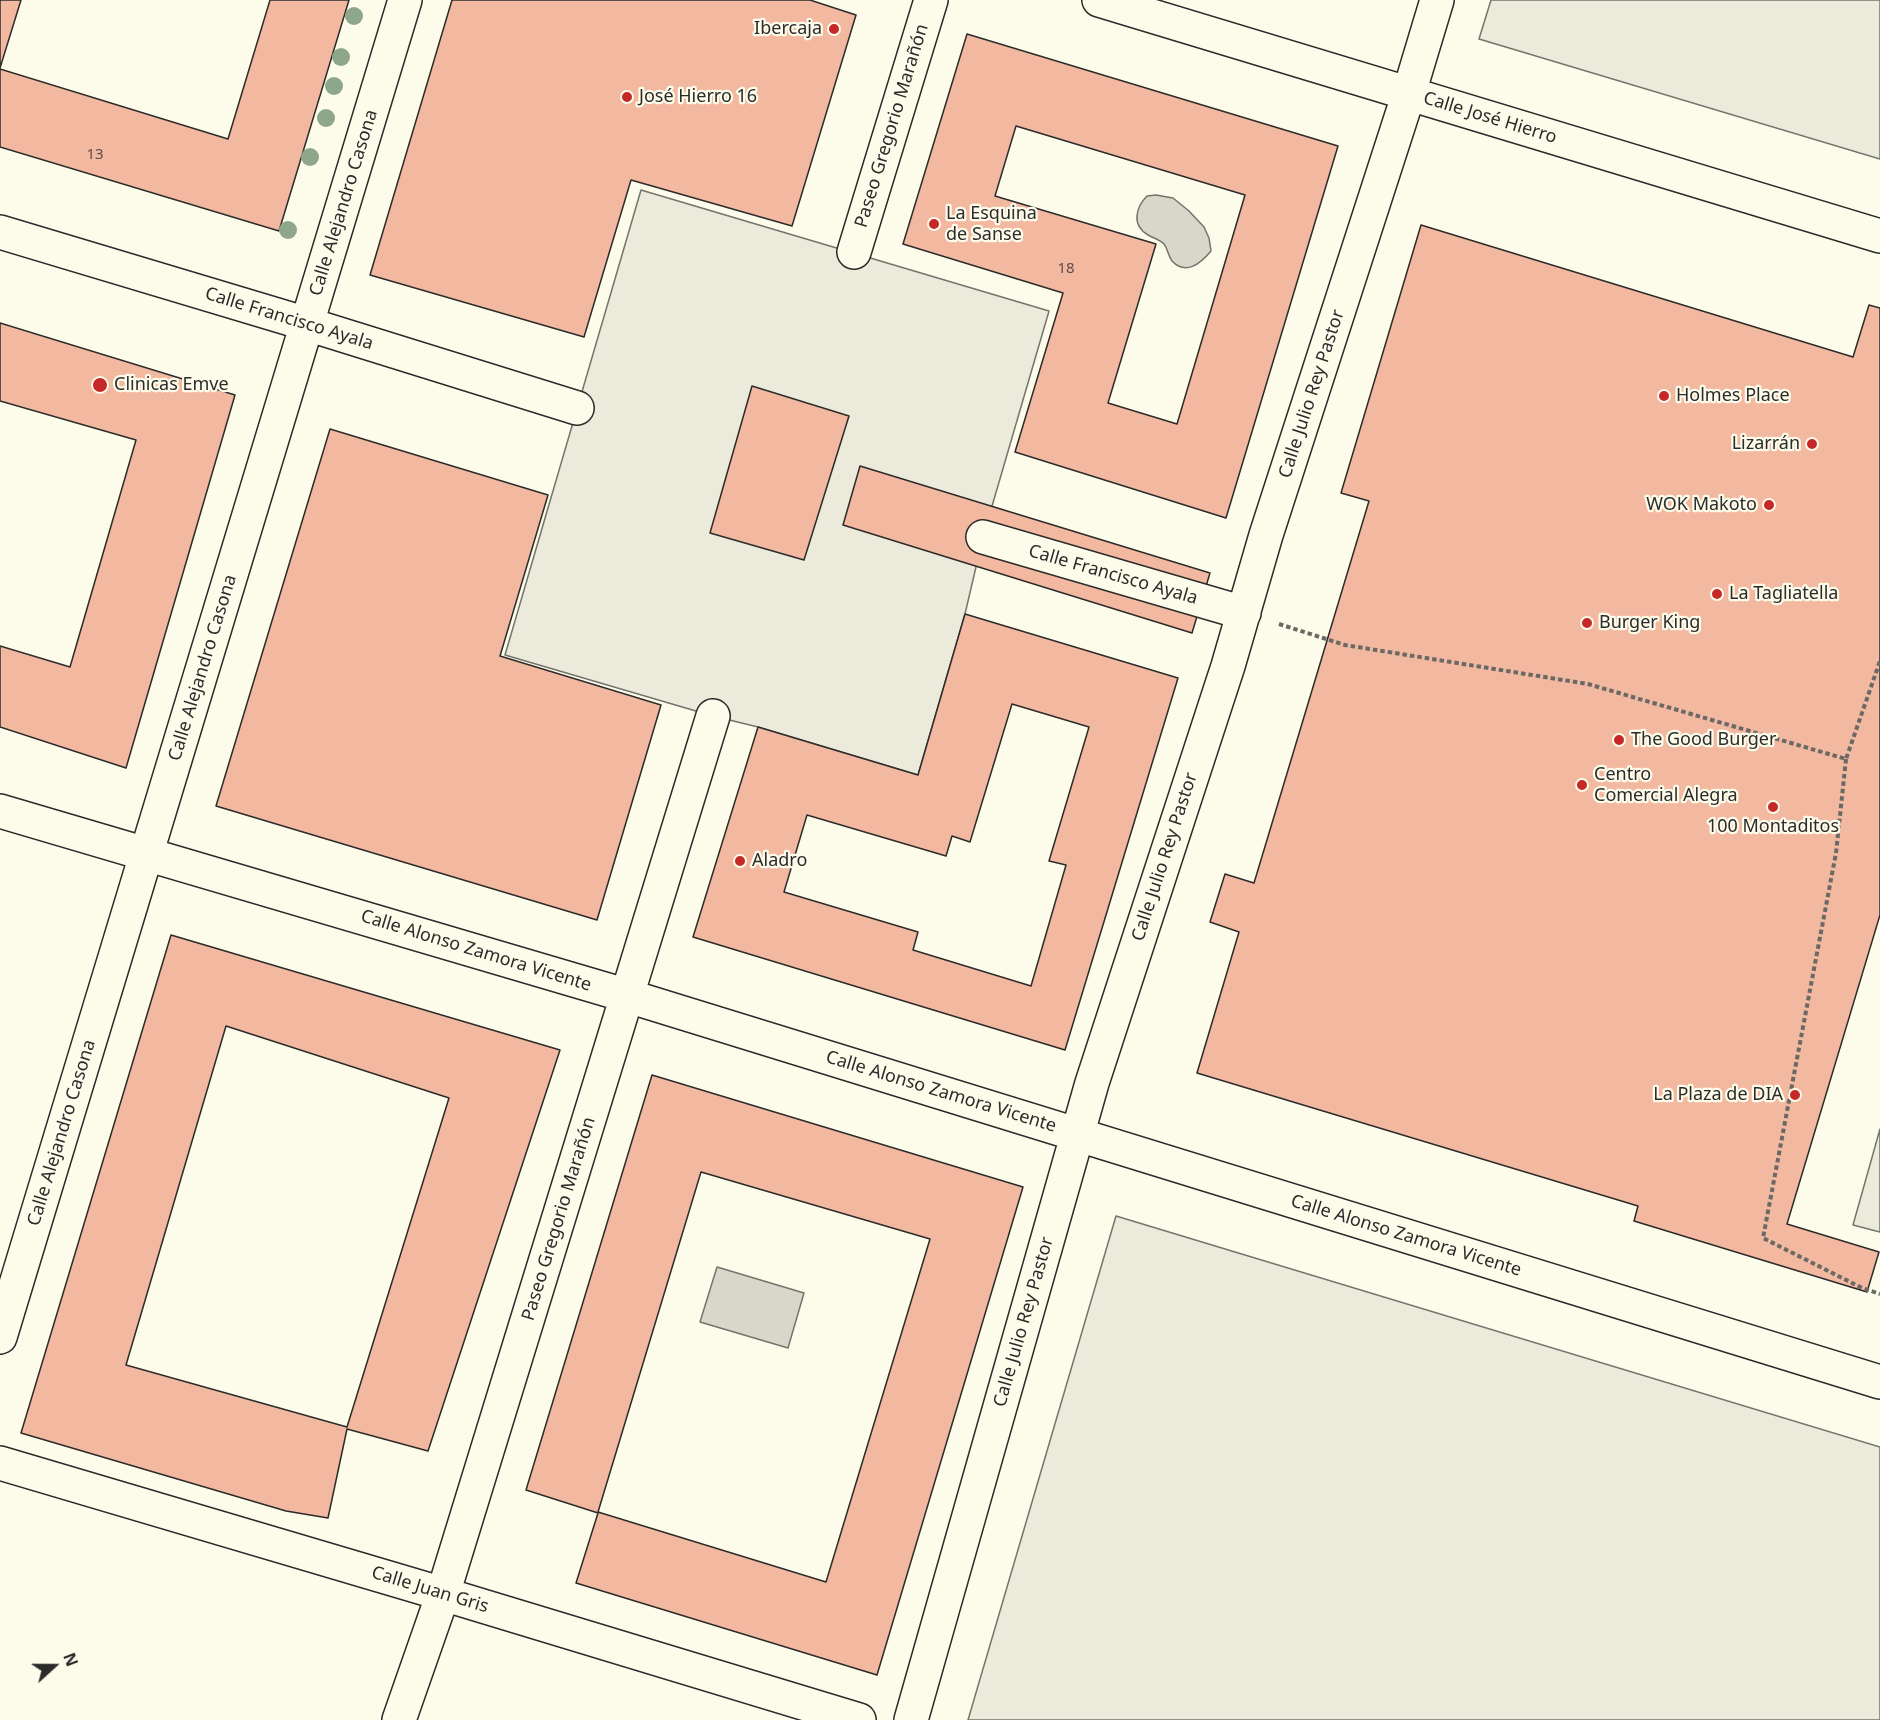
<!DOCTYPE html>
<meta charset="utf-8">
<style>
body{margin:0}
#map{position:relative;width:1880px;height:1720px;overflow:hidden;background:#fdfbea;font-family:"Noto Sans",sans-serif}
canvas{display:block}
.north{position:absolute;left:24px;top:1636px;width:60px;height:60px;-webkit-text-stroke:4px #fdfbea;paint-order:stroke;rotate:69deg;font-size:16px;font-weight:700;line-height:24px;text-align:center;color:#2b2b2b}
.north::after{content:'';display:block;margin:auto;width:21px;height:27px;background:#2b2b2b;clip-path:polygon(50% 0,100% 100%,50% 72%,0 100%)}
</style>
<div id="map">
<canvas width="1880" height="1720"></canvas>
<div class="north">N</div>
</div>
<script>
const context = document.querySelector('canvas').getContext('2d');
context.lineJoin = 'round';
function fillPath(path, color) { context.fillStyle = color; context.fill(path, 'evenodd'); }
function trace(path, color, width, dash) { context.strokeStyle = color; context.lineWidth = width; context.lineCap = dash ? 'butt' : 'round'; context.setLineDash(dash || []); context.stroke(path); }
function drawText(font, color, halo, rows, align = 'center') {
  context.font = font + ' "Noto Sans",sans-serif'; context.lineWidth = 4.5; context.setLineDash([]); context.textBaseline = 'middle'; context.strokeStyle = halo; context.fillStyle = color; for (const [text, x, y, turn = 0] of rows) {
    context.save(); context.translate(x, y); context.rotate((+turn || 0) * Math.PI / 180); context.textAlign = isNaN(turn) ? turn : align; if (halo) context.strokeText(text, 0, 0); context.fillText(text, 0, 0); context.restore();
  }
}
const green = new Path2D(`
 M1491,0H1880V159L1479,39Z
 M1116,1216L1880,1447V1720H968Z`);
const parking = new Path2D(`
 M641,190L1049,311L983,537L965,614L918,775L758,727L713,716L505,655Z
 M1880,1129V1232L1853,1225Z`);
const water = new Path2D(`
 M1156,195L1173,198L1189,211L1204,227L1209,238L1211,251C1201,263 1186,276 1172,261C1168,256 1168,249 1164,244C1159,239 1153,238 1148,235C1131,225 1136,207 1147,196Z
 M717,1267L804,1293L788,1348L700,1322Z`);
const building = new Path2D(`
 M0,0H21L0,68Z
 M270,0H349L279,231L0,147V69L228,139Z
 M452,0H810L856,15L792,226L631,180L584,337L370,275Z
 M967,34L1338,146L1226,518L1015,452L1063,293L903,244ZM1016,126L1245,195L1177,424L1108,403L1156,244L995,196Z
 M1421,225L1853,357L1869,305L1880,308V915L1787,1224L1879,1252L1867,1292L1634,1221L1638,1206L1197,1073L1239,932L1210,922L1225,874L1254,883L1369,501L1341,493Z
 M0,323L235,395L126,768L0,727V646L70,667L136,440L0,401Z
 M752,386L849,416L804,560L710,533Z
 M330,429L548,495L500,656L661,705L597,920L216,806Z
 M860,466L1210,573L1192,633L843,525Z
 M965,614L1178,678L1065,1050L693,937L758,727L918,775ZM1012,704L1089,727L1049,861L1066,865L1031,986L913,950L918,932L784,892L807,815L946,856L952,836L970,842Z
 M171,935L560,1050L428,1451L347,1429L328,1518L286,1511L21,1433ZM226,1026L449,1098L347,1427L126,1365Z
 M652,1075L1023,1187L877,1675L576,1583L598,1513L526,1490ZM701,1172L930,1239L826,1582L598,1512Z`);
const path = new Path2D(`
 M1279,624L1345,645L1588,684L1846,759L1880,661
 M1846,759L1836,853L1763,1238L1862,1288L1880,1294`);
const minor = new Path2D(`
 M1099,0L1880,236
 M0,232L307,324L577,408
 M854,252L931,0
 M983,537L1244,613
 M0,811L628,996L1880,1382
 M0,1337L405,0
 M0,1463L443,1594L859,1720
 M399,1720L443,1594L713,716
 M911,1720L1092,1083L1228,666L1266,535L1409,93L1437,0`);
const trees = [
 [354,16],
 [341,57],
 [334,86],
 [326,118],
 [310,157],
 [288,230]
];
const markers = [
 [834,29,6,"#c62828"],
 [627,97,6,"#c62828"],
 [934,224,6,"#c62828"],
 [100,385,8,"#c62828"],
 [1664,396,6,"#c62828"],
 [1812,444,6,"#c62828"],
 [1769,505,6,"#c62828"],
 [1717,594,6,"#c62828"],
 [1587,623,6,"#c62828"],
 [1619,740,6,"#c62828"],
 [1582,785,6,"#c62828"],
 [1773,807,6,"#c62828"],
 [740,861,6,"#c62828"],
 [1795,1095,6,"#c62828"]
];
const numberNames = [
 ["13",95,155],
 ["18",1066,269]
];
const poiNames = [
 ["Ibercaja",822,29,"right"],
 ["José Hierro 16",639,97],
 ["La Esquina",946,214],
 ["de Sanse",946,235],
 ["Clinicas Emve",114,385],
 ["Holmes Place",1676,396],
 ["Lizarrán",1800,444,"right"],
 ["WOK Makoto",1757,505,"right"],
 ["La Tagliatella",1729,594],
 ["Burger King",1599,623],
 ["The Good Burger",1631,740],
 ["Centro",1594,775],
 ["Comercial Alegra",1594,796],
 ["100 Montaditos",1773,827,"center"],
 ["Aladro",752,861],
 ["La Plaza de DIA",1783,1095,"right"]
];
const streetNames = [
 ["Calle José Hierro",1490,118,17],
 ["Paseo Gregorio Marañón",892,126,-73],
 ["Calle Alejandro Casona",344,203,-73],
 ["Calle Francisco Ayala",289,319,17],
 ["Calle Julio Rey Pastor",1312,394,-72],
 ["Calle Francisco Ayala",1113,575,16],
 ["Calle Alejandro Casona",203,668,-73],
 ["Calle Julio Rey Pastor",1165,857,-72],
 ["Calle Alonso Zamora Vicente",476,951,17],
 ["Calle Alonso Zamora Vicente",941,1092,17],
 ["Calle Alejandro Casona",62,1133,-73],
 ["Paseo Gregorio Marañón",559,1219,-73],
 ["Calle Alonso Zamora Vicente",1406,1236,17],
 ["Calle Julio Rey Pastor",1024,1322,-74],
 ["Calle Juan Gris",430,1590,17]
];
fillPath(green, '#ecebdb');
trace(green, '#74746e', 1.5);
fillPath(parking, '#eceadb');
trace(parking, '#74746e', 1.5);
fillPath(water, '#d8d7c9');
trace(water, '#74746e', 1.5);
fillPath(building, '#f2b8a0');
trace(building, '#2b2b2b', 1.5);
trace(minor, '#2b2b2b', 36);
trace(path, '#6a6964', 4, [4.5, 3]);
trace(minor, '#fdfbea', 33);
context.fillStyle = '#8ea78a';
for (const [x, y] of trees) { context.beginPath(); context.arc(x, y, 9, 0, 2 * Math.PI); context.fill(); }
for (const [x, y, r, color] of markers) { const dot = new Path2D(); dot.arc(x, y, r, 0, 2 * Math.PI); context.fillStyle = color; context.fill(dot); trace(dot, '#fdfbea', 2); }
drawText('15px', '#5d4e48', null, numberNames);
drawText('18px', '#2b2b2b', '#fdfbea', poiNames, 'left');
drawText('18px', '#2b2b2b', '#fdfbea', streetNames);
</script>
